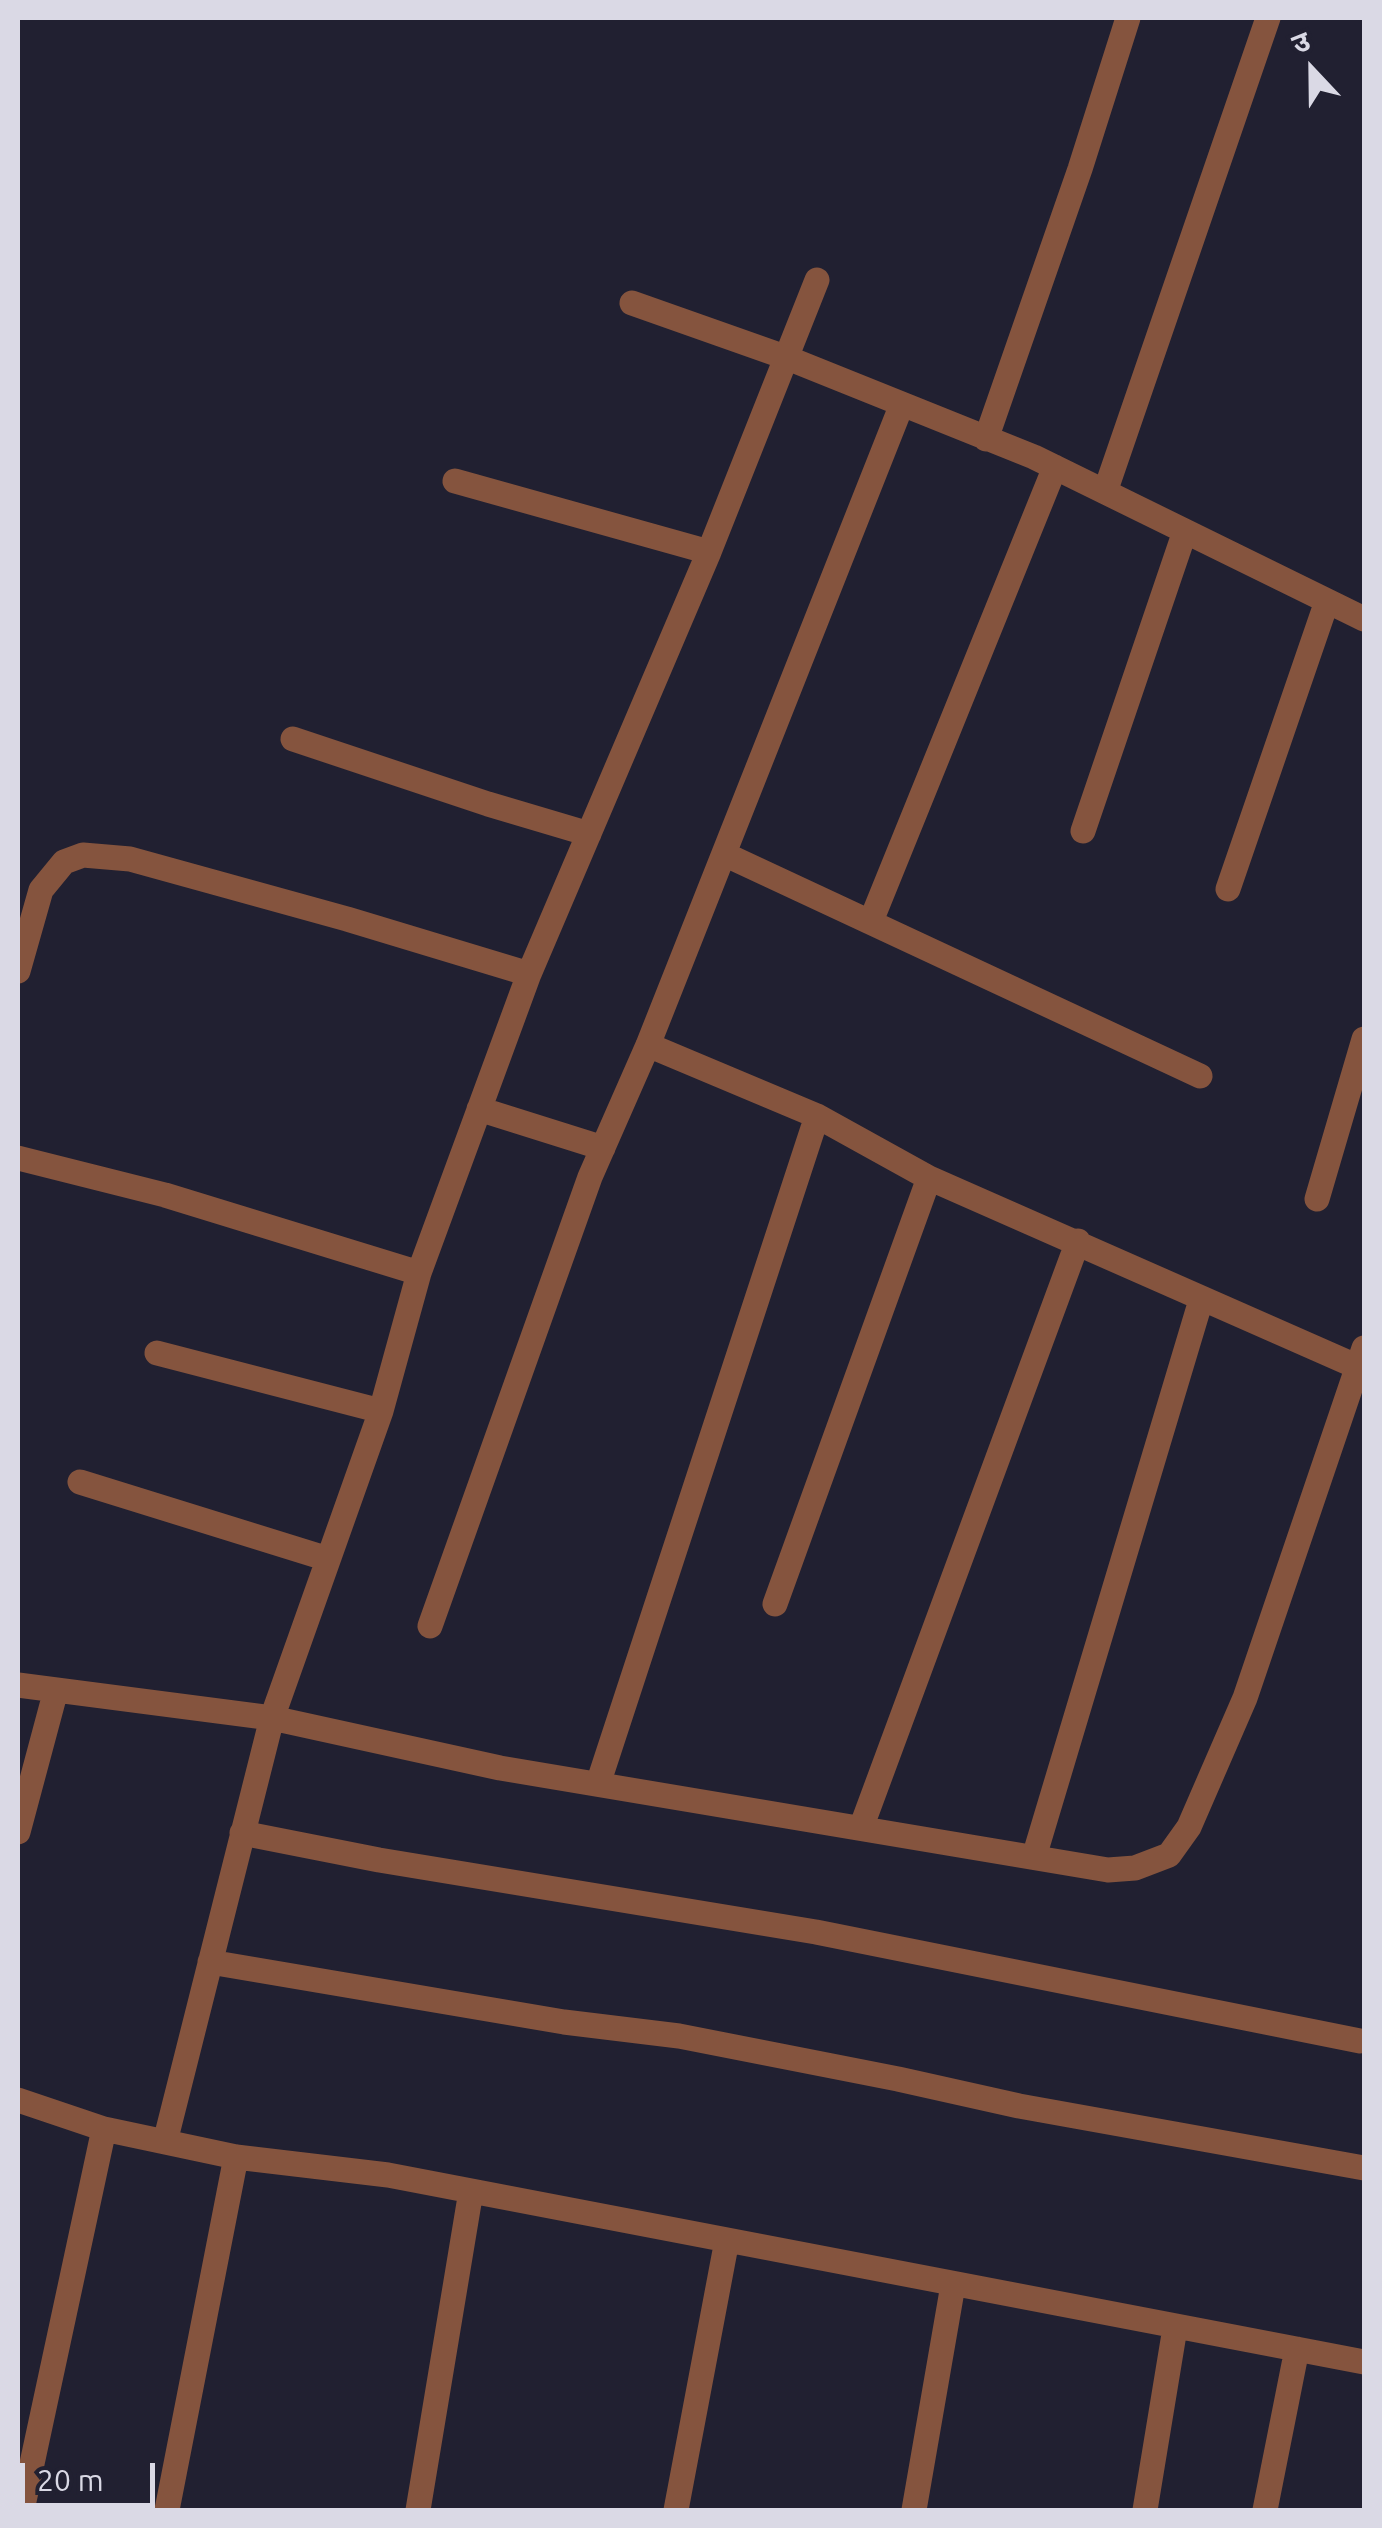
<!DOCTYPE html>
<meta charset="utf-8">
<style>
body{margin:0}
#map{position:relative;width:1382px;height:2528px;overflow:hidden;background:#212031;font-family:Ubuntu,"Noto Sans Devanagari",sans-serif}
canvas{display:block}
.frame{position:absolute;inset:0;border:20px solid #dad9e5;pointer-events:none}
.north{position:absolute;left:1262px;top:20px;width:100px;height:100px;-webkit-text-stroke:8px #212031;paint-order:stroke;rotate:338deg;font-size:28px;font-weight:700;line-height:40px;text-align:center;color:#dad9e5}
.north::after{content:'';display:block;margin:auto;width:35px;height:45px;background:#dad9e5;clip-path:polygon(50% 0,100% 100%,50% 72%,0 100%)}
.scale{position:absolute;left:20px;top:2463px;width:135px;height:45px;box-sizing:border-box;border:5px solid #dad9e5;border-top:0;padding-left:12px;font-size:30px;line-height:35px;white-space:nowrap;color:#dad9e5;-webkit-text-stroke:8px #212031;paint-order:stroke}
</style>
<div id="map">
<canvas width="1382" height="2528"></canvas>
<div class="frame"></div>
<div class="north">उ</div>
<div class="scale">20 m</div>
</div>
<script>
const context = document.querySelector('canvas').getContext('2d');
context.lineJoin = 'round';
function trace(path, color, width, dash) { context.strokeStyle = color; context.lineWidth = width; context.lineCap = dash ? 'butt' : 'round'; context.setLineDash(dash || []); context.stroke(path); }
const street = new Path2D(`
 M632,303L785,357L1034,457L1364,619
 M986,439L1080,169L1128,18
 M455,481L709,552
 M1105,492L1268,18
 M293,739L488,804L589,834
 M1083,831L1185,531
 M724,854L1200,1076
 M1228,889L1327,601
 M871,921L1055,467
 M18,971L41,890L64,862L83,855L130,859L347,919L529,974
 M648,1045L817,1116L929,1178L1358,1367
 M479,1109L603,1148
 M18,1158L165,1195L419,1273
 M1317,1199L1364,1039
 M157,1353L381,1411
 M80,1482L328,1559
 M775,1604L929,1178
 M430,1626L590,1177L648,1045L902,404
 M18,1685L272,1718L500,1768L1108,1870L1135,1868L1169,1855L1189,1827L1245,1698L1364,1348
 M598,1784L817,1116
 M861,1828L1078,1241
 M18,1832L56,1690
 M242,1833L379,1860L816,1932L1360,2041
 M1034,1857L1201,1300
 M210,1962L564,2022L679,2036L898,2079L1019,2106L1364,2168
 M18,2100L104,2129L236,2157L388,2175L1364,2362
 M165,2142L272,1718L381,1411L419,1273L529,974L709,552L817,280
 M22,2510L104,2129
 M167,2510L236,2157
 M418,2510L471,2191
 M676,2510L727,2240
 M914,2510L953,2285
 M1145,2510L1175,2328
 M1265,2510L1297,2349`);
trace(street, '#85543e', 25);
</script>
